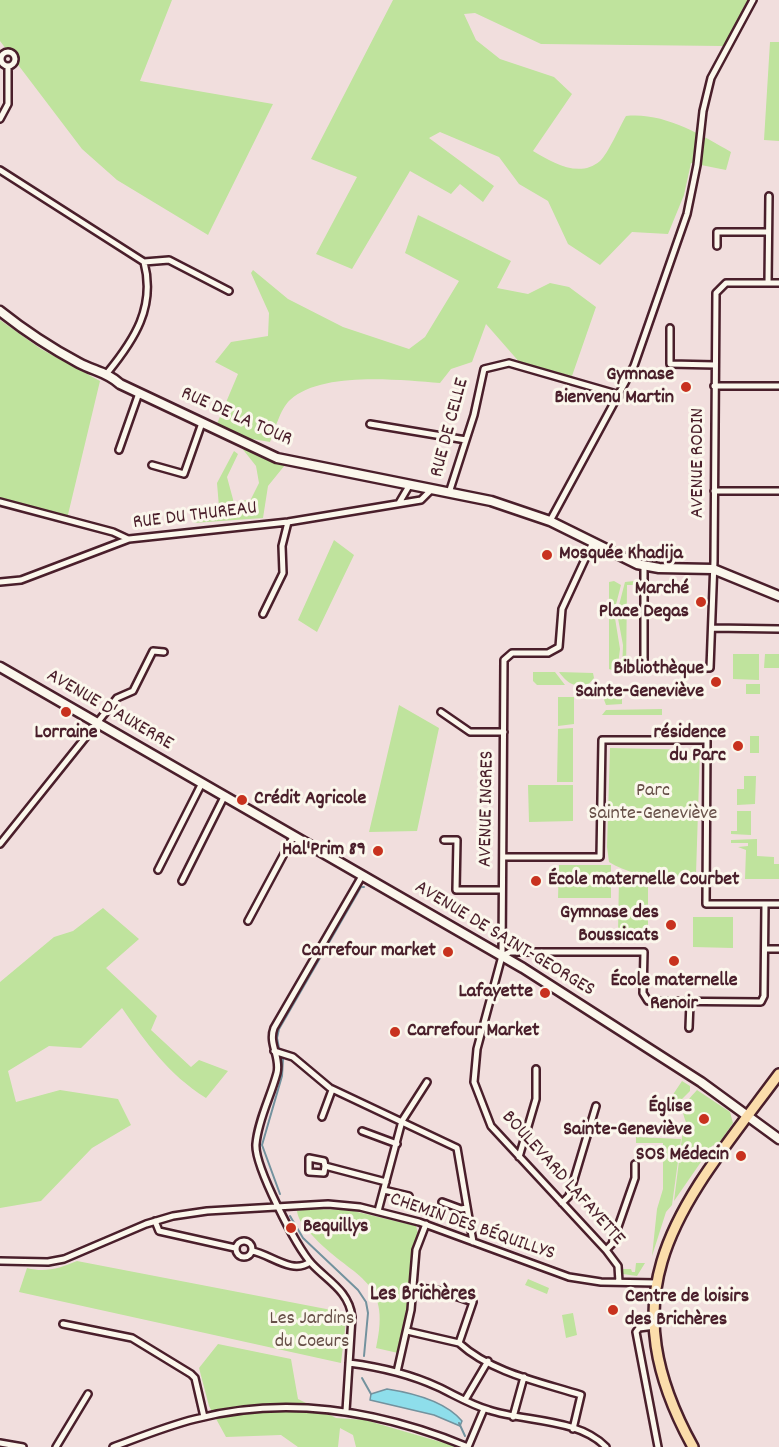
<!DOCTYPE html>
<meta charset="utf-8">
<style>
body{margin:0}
canvas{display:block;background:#f1dedd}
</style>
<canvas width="779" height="1447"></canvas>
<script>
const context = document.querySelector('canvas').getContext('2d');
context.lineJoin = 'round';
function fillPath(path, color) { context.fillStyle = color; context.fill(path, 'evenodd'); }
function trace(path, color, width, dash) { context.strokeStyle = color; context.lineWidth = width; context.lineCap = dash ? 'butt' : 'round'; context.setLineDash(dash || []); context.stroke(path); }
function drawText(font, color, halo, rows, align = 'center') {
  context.font = font + ' Dekko,sans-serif'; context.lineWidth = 6; context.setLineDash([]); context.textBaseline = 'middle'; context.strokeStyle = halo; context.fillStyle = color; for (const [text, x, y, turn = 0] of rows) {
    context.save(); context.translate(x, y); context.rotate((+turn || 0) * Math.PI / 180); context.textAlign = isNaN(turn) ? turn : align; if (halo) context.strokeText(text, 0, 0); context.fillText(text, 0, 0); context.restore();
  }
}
const green = new Path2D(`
 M0,0H172L140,81L273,104L208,235L117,180L82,149L0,41Z
 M393,0H751L723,46L541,44L475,13L464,14L476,40L500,59L554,77L572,94L533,151C552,162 579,179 600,161C608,154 620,126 626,116C663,112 700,134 731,152L726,170L691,163L684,195L668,234L632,232L600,265L568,244L548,201L519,184L499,157L440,132L429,138L494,186L483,202L460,184L451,194L410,171L352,269L316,254L357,177L311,159Z
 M770,42H779V141L764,140Z
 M418,215L511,261L497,288L528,294L550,283L569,287L596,307L572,376L521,364L486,324L472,362L451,369L440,383C399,380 322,371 290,400C280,409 275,430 270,442L235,436L216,426L238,374L215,362L231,342L268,336L269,313L251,273L253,270L288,299L343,327L409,349L425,337L459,281L405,253Z
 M0,320L41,349L100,381L66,523L0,505Z
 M241,447L285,465L268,486L263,518L193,523L219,507L217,483L234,451L238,454L227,477L234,503L251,499L259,483L256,466Z
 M334,540L354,555L317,632L298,620Z
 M614,581L621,585L614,612L620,649L617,672L609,669V582Z
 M634,581V585H627L626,676L622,670L623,645L617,613L625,582Z
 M733,654H759V680L733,679Z
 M765,654H779V668H764Z
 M533,672H555L565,685H537L533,681Z
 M559,672L593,673L594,678L587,686C573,686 568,684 559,672Z
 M746,684H760V694H746Z
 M558,697H574V724L558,726Z
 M603,697H622V704L606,705Z
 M399,705L439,728L417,831L369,832Z
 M662,709V715H602L606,710Z
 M573,728V782H557L558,729Z
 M750,736H759V753H750Z
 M610,748L700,750L696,874C671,883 631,876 609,862L607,847Z
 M744,776H756L755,804L737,805V789H744Z
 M528,785H573V821L529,822Z
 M737,811H751V835L731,834V831H737Z
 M757,839V856L774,857V864H779V879H745L746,850L738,847L748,846V843H731V840Z
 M559,865H611V898H558Z
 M619,879H648V932H618Z
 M103,908L139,939L106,968L157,1016L151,1030L191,1067L199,1060L228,1071L206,1098C168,1074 147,1044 122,1008L81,1048L49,1046L8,1071L16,1102L60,1090L118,1099L131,1125L92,1148L41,1201L0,1208V982L54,937L73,931Z
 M693,917H733V948L693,947Z
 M682,1081L690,1086V1091L681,1100L668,1102Z
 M697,1090L730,1112L733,1123L719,1143L712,1146L674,1201L683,1129L688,1127C679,1106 682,1107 697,1090Z
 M636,1137L681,1139L672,1205L666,1212L652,1256L657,1209L663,1189V1143H636Z
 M308,1209L349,1210L416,1226L418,1233L412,1249L408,1300L398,1353L376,1348C393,1276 351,1279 311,1234C305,1228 298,1220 297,1211Z
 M77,1261L347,1313L341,1363L19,1292L27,1268C46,1273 60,1268 77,1261Z
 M636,1263H645L637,1276L623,1274V1269H631L632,1272H635Z
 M528,1279L549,1288L547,1294L525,1285Z
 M573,1313L577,1335L566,1338L562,1315Z
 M218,1344L291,1359L298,1399L336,1418L365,1420L458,1447H356L353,1435L340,1428L338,1447H298L281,1435L226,1437L209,1406L199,1368Z`);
const water = new Path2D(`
 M387,1389C413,1393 445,1401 462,1421L460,1426L434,1415L370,1400L371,1394Z`);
const stream = new Path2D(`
 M279,1048L277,1038L279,1029L361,887H364
 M280,1194L262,1145L282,1076L283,1059
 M290,1216L303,1238L358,1290L366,1302L368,1313L364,1356
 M362,1378L371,1394
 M459,1423L465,1436`);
const street = new Path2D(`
 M1 59a7 7 0 1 1 14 0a7 7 0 1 1-14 0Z
 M0,119L8,104V66
 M0,170L144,262C156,307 134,340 108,372
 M717,246V232H768
 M144,262L169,260L229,291
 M768,283L769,196
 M670,328V364L715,365
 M714,386H779
 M370,424L466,440
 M119,450L139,393
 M152,465L184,474L202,423
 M714,491H779
 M449,493L474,415L484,369L509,363L620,395
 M0,502L113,532L128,539
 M399,503L409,486
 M550,521L634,366L687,214L697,165L703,111L711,78L753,0
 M593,542L562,609L559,647L548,653H512L504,660L502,956L477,1049L474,1082L491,1126L606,1250L618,1266L619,1282
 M644,566V666L649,669L710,668L714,561L716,293L726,283H779
 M0,582L21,580L129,539L288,522L421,500L431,490
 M263,614L283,573L282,546L288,522
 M712,628L779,629
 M441,712L470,732H504
 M444,840H457L456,890H502
 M0,844L117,698L133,691L153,651L164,652
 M503,857H600L602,740H707L706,904H779
 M158,870L202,783
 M182,881L224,797
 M248,921L293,837
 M765,949H779
 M502,956L510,952H644L643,993L648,1001L761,1002L764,996L765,904
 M689,1028L690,1002
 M274,1051L293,1057L330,1088L457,1148L473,1242
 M322,1117L332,1090
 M362,1131L397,1144
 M519,1157L536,1099V1069
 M325,1166L324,1173L309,1172V1158L324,1161L325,1166L386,1182
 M384,1190L409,1196
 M442,1202L461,1209L467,1208
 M562,1203L569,1196L596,1106
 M378,1211L402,1121L427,1082
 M155,1221L159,1231L235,1248
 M236 1249a8 8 0 1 1 16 0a8 8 0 1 1-16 0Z
 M606,1250L612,1244L635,1178V1164
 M252,1251C270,1254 292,1275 310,1262
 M0,1261L48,1262L64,1259L146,1224L173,1216L207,1211L328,1204L360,1207L419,1222L569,1277L601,1282L657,1283
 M414,1287L440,1291L473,1302L459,1343
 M63,1324L132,1338L191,1374L195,1378L204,1417
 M655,1326L639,1328L636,1332L658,1447
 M407,1331L459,1343
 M459,1343C492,1373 540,1382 581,1395L573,1429
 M349,1363C380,1367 410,1374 438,1387C455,1395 471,1405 489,1410C525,1422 578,1418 606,1447
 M397,1372L411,1310L416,1250L426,1224
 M465,1400L488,1361
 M346,1411L352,1317C349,1291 328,1281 312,1264C296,1247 254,1165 256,1144C258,1120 271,1096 277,1073C281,1057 268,1044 274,1028L362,876
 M513,1417L524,1377
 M0,1443L23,1447
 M56,1447L88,1394
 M113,1447C140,1437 167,1426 195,1419C288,1395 381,1411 468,1447
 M468,1447L484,1409`);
const secondary = new Path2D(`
 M0,311C25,331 51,348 79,363C94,371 107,372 120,384L277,458L491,501L550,521L637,564L659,568L713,569L779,596
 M0,667L523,968L701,1082L779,1139`);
const primary = new Path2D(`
 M693,1447C603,1284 684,1202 779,1074`);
const markers = [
 [686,387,6,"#c8321e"],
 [547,555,6,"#c8321e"],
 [701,602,6,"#c8321e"],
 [716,682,6,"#c8321e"],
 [66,712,6,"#c8321e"],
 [738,746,6,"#c8321e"],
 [242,800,6,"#c8321e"],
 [378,851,6,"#c8321e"],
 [536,881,6,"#c8321e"],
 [671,925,6,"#c8321e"],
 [448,952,6,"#c8321e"],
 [674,961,6,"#c8321e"],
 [545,993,6,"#c8321e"],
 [395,1032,6,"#c8321e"],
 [704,1119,6,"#c8321e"],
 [741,1156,6,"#c8321e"],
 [291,1228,6,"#c8321e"],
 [613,1310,6,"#c8321e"]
];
const poiNames = [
 ["Gymnase",674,376],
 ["Bienvenu Martin",674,399],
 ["Mosquée Khadija",559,555,"left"],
 ["Marché",689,590],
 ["Place Degas",689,613],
 ["Bibliothèque",704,670],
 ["Sainte-Geneviève",704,693],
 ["Lorraine",66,734,"center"],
 ["résidence",726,734],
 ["du Parc",726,757],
 ["Crédit Agricole",254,800,"left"],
 ["Hal'Prim 89",366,851],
 ["École maternelle Courbet",548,881,"left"],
 ["Gymnase des",659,914],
 ["Boussicats",659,937],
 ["Carrefour market",436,952],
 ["École maternelle",674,982,"center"],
 ["Renoir",674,1005,"center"],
 ["Lafayette",533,993],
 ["Carrefour Market",407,1032,"left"],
 ["Église",692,1108],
 ["Sainte-Geneviève",692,1131],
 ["SOS Médecin",729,1156],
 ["Bequillys",303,1228,"left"],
 ["Centre de loisirs",625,1298,"left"],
 ["des Brichères",625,1321,"left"]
];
const streetNames = [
 ["RUE DE LA TOUR",236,418,24],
 ["RUE DE CELLE",451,428,-75],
 ["AVENUE RODIN",699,463,-90],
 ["RUE DU THUREAU",195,517,-7],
 ["AVENUE D'AUXERRE",109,711,30],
 ["AVENUE INGRES",488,809,-89],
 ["AVENUE DE SAINT-GEORGES",504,940,31],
 ["BOULEVARD LAFAYETTE",562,1179,48],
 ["CHEMIN DES BÉQUILLYS",472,1228,19]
];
const parkNames = [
 ["Parc",653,792],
 ["Sainte-Geneviève",653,815],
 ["Les Jardins",312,1320],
 ["du Coeurs",312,1343]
];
const neighbourhoodNames = [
 ["Les Brichères",423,1296]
];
fillPath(green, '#bfe39d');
fillPath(water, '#8edeeb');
trace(water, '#73929e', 1.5);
trace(stream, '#73929e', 2);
trace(street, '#4a1f2b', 10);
trace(secondary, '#4a1f2b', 13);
trace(primary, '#4a1f2b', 14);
trace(street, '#fbf7ec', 5);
trace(secondary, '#fbf7ec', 8);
trace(primary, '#fbddab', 9);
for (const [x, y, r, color] of markers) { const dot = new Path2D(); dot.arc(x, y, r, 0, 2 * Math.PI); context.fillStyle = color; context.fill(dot); trace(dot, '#fbf7ec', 2); }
drawText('bold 20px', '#4a1f2b', '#fbf7ec', poiNames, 'right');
drawText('20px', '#4a1f2b', '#fbf7ec', streetNames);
drawText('20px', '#675048', '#fbf7ec', parkNames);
drawText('bold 21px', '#4a1f2b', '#fbf7ec', neighbourhoodNames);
</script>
